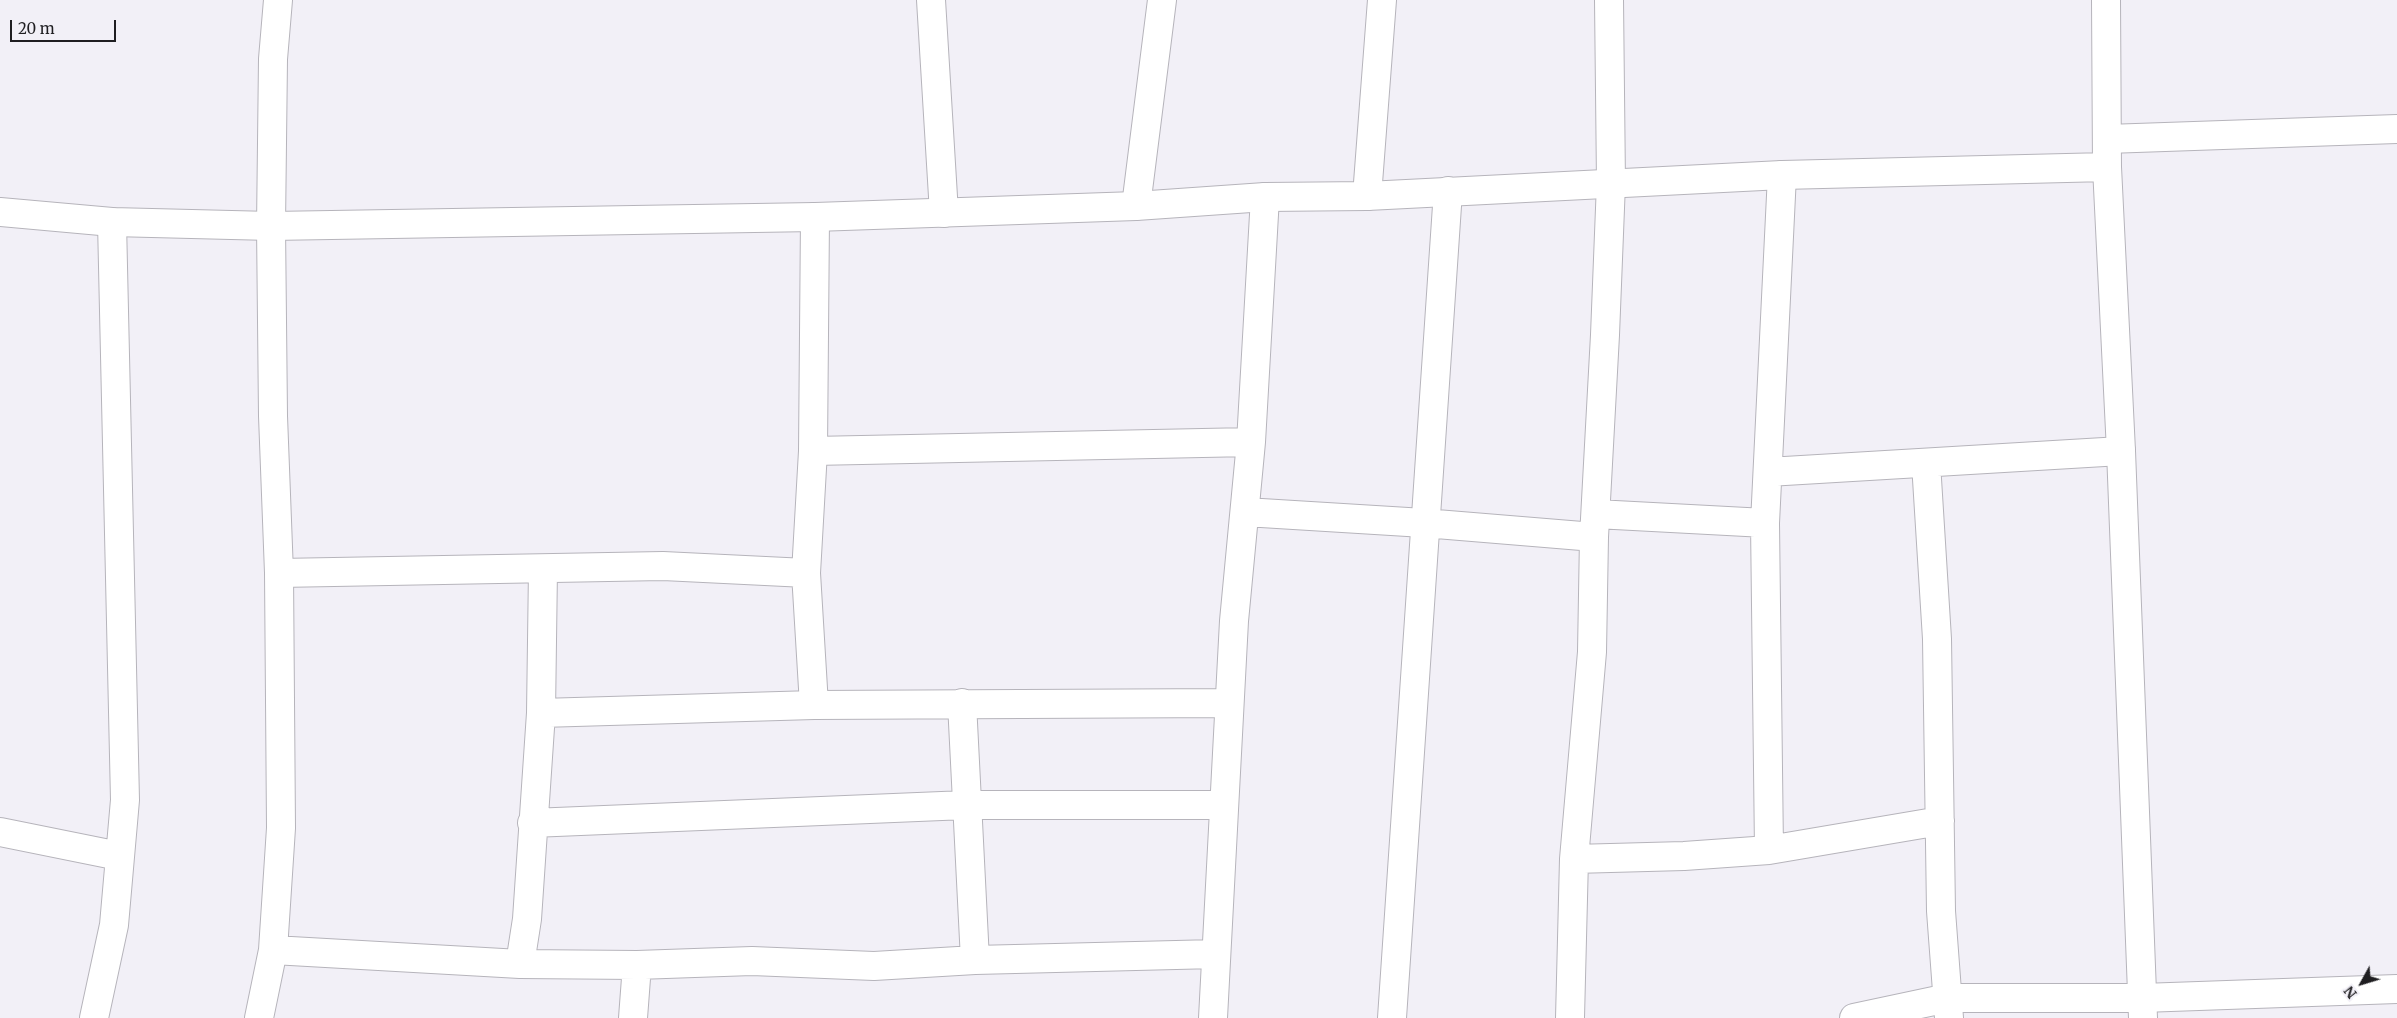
<!DOCTYPE html>
<style>
body{margin:0}
#map{position:relative;width:2397px;height:1018px;overflow:hidden;background:#f2f0f7;font-family:Merriweather,serif}
canvas{display:block}
.north{position:absolute;left:2337px;top:958px;width:50px;height:50px;-webkit-text-stroke:4px #f2f0f7;paint-order:stroke;rotate:231deg;font-size:14px;font-weight:700;line-height:20px;text-align:center;color:#1f1e21}
.north::after{content:'';display:block;margin:auto;width:18px;height:22px;background:#1f1e21;clip-path:polygon(50% 0,100% 100%,50% 72%,0 100%)}
.scale{position:absolute;left:10px;top:20px;width:106px;height:22px;box-sizing:border-box;border:2px solid #1f1e21;border-top:0;padding-left:6px;font-size:15px;line-height:18px;white-space:nowrap;color:#1f1e21;-webkit-text-stroke:4px #f2f0f7;paint-order:stroke}
</style>
<div id="map">
<canvas width="2397" height="1018"></canvas>
<div class="north">N</div>
<div class="scale">20 m</div>
</div>
<script>
const context = document.querySelector('canvas').getContext('2d');
context.lineJoin = 'round';
function trace(path, color, width, dash) { context.strokeStyle = color; context.lineWidth = width; context.lineCap = dash ? 'butt' : 'round'; context.setLineDash(dash || []); context.stroke(path); }
const street = new Path2D(`
 M931,0L944,213
 M2107,139L2397,129
 M1367,196L1382,0
 M1136,206L1162,0
 M813,451L1251,442
 M1926,463L1937,639L1941,911L1949,1018
 M1768,472L2121,451
 M1245,512L1424,523L1594,537
 M1596,514L1765,523
 M279,573L663,566L806,573
 M962,703L975,960
 M814,705L806,573L813,451L815,217
 M541,713L814,705L1229,703
 M532,823L966,805H1223
 M0,832L119,856
 M1769,850L1765,523L1782,175
 M1574,859L1684,856L1769,850L1940,821
 M273,950L520,964L637,965L752,961L874,966L975,960L1216,954
 M520,964L527,919L541,713L543,569
 M94,1018L114,925L125,800L112,222
 M259,1018L273,950L281,828L279,573L273,416L271,226L273,59L278,0
 M633,1018L637,965
 M1213,1018L1234,621L1251,442L1265,197
 M1392,1018L1448,191
 M1570,1018L1574,859L1592,652L1594,537L1605,335L1611,183L1609,0
 M1854,1018L1948,998H2142L2397,989`);
const secondary = new Path2D(`
 M2106,0L2107,167L2121,451L2143,1018
 M0,212L112,222L271,226L815,217L1136,206L1265,197L1367,196L1782,175L2107,167`);
trace(street, '#b6b4bb', 30);
trace(secondary, '#b6b4bb', 30);
trace(street, '#fff', 28);
trace(secondary, '#fff', 28);
</script>
